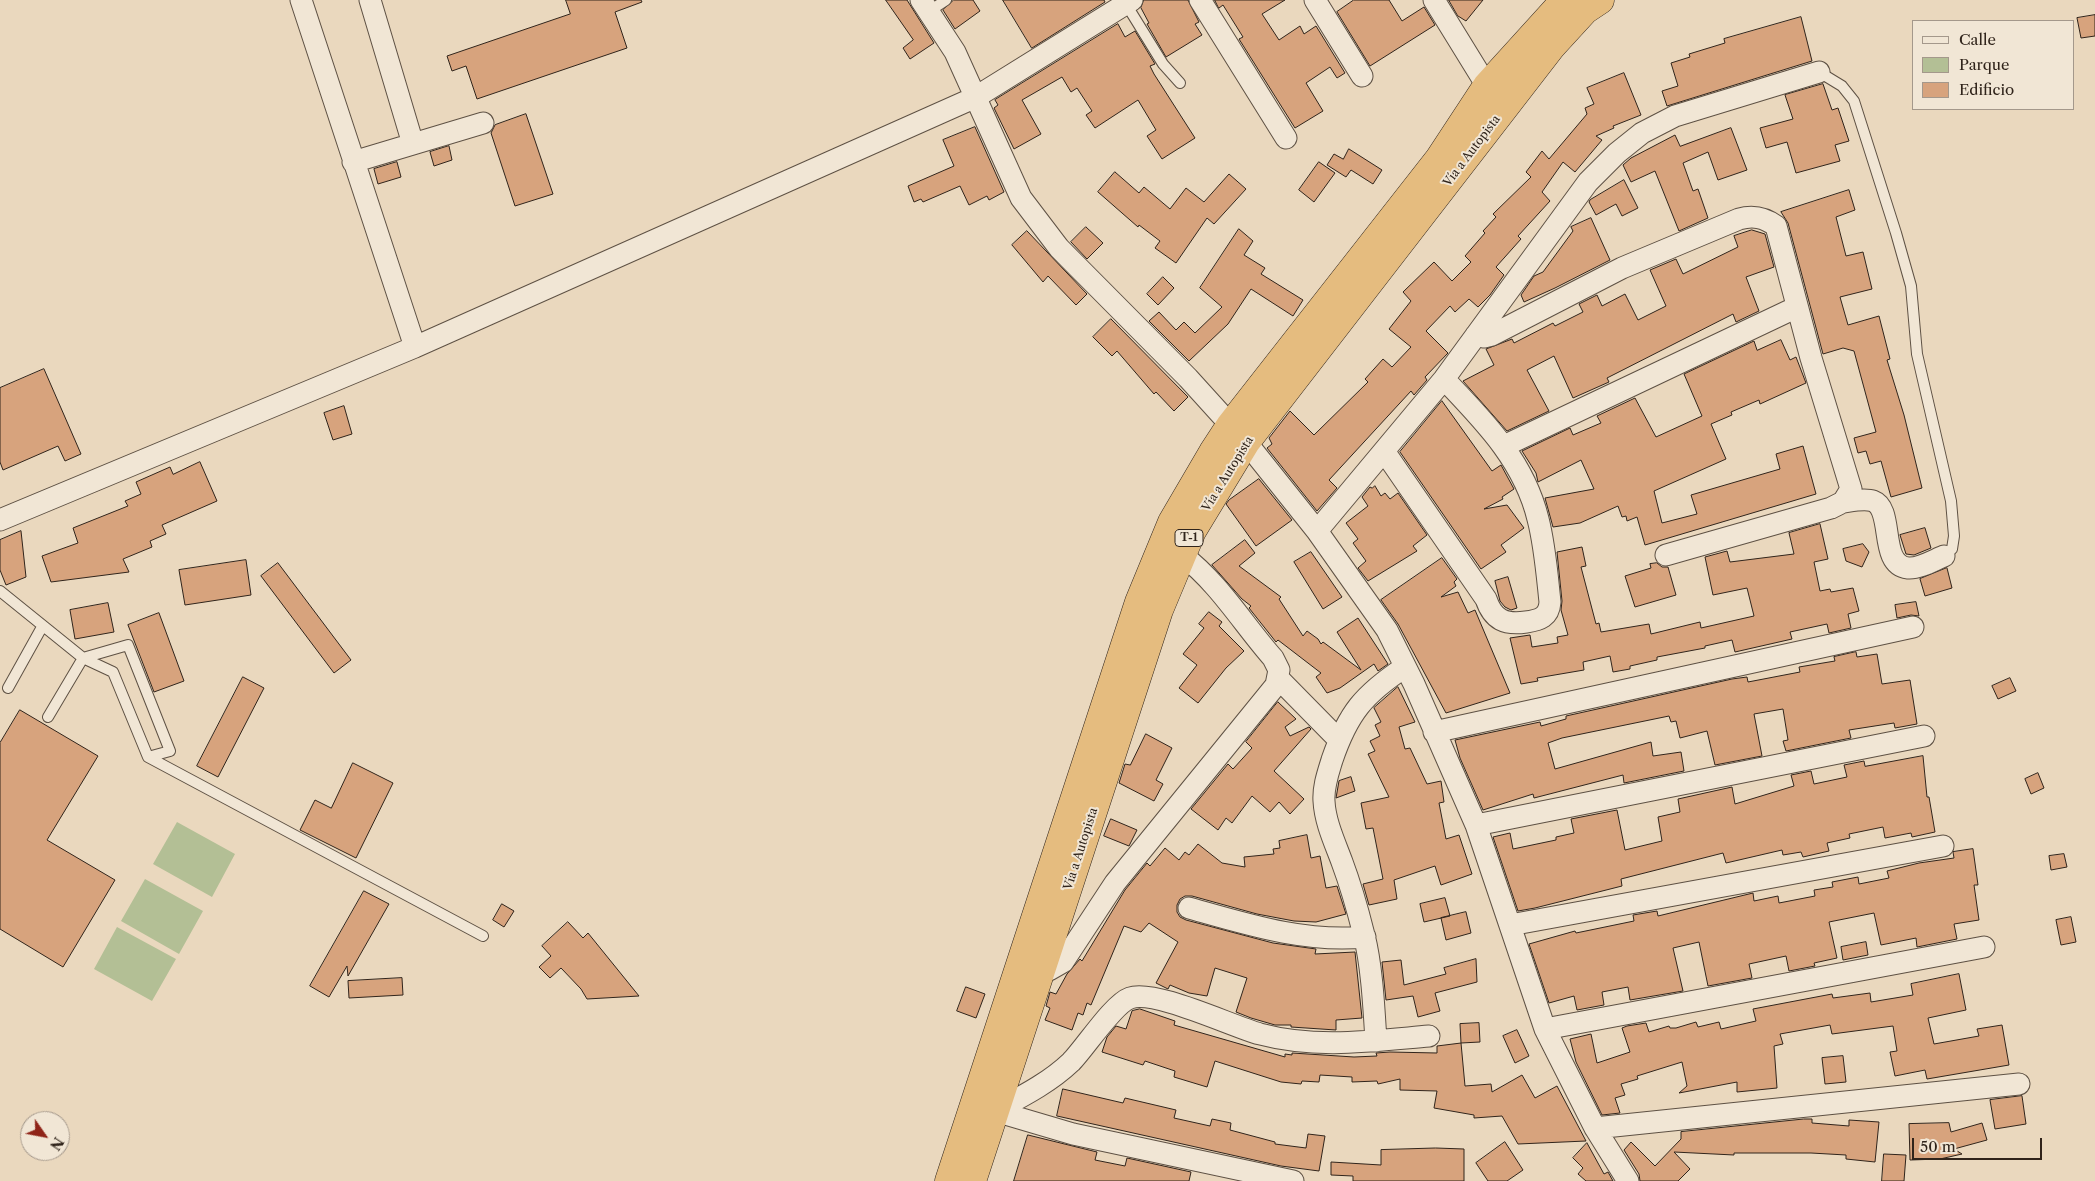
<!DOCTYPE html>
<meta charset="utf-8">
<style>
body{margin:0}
#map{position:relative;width:2095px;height:1181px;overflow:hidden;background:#ead8be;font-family:"Libre Caslon Text",serif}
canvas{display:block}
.legend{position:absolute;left:1912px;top:20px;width:162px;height:90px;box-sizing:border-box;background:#f1e6d5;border:1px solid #a4988b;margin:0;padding:6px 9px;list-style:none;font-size:15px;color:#30241b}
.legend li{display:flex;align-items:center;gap:10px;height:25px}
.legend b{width:25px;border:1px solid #a4988b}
.north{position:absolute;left:20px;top:1111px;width:50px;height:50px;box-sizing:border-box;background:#f1e6d5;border:1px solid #a4988b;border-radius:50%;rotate:123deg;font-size:14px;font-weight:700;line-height:20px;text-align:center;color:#30241b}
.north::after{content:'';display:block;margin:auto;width:18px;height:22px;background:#8f2418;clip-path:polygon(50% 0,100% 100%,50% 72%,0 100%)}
.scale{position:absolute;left:1912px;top:1138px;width:130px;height:22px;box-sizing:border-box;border:2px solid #30241b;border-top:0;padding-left:6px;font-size:15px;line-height:18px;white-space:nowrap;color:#30241b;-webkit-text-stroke:4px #f1e6d5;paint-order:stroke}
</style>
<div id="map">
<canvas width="2095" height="1181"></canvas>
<ul class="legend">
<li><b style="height:6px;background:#f1e6d5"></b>Calle</li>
<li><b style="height:14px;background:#b3bf95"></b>Parque</li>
<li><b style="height:14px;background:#d7a37d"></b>Edificio</li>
</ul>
<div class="north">N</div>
<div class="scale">50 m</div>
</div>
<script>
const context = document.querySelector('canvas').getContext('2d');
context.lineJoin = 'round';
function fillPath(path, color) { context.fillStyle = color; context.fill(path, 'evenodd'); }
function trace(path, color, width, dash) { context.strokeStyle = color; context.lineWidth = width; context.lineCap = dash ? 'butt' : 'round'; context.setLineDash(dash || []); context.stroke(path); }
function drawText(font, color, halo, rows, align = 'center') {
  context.font = font + ' "Libre Caslon Text",serif'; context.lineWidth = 4; context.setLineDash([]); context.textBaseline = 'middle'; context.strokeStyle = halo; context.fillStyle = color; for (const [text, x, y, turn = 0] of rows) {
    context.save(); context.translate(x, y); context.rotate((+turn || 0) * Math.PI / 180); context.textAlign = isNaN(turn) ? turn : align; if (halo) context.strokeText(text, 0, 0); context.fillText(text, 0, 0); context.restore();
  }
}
const green = new Path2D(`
 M177,822L235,854L212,897L153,864Z
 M145,879L203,911L179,954L121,921Z
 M117,927L176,959L152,1001L94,969Z`);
const building = new Path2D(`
 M566,0H641L642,2L615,12L627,48L477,99L466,66L452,71L447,56L570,14Z
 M886,0H907L934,43L910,59L903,48L913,40Z
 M954,0H973L980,11L955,29L943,10Z
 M1003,0H1104L1105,2L1032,48Z
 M1144,0H1188L1199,22L1195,24L1202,35L1166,57L1147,24L1149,23L1141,8Z
 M1215,0H1285L1262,14L1279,40L1300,26L1304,34L1316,26L1345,73L1337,78L1330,67L1306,83L1323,111L1295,128L1239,39L1243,37L1223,5L1219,8Z
 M1354,0H1389L1402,21L1424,7L1435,25L1370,66L1337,12Z
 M1449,0H1483L1466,21L1458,16Z
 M2095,15V36L2081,38L2077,18Z
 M1801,17L1812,61L1667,106L1662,91L1678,86L1671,63L1690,57L1689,54L1725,43L1724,39Z
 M1118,24L1125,37L1135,31L1155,64L1150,66L1154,74L1195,138L1162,159L1147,136L1156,130L1138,100L1095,128L1086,115L1092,111L1077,88L1071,92L1062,77L1022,100L1041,134L1014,149L994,108L998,105L995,100Z
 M1624,73L1641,115L1613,126L1614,128L1596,136L1602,140L1575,172L1563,162L1542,192L1550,201L1518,236L1521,239L1496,267L1504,275L1490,295L1478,307L1469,299L1455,312L1450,306L1426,331L1448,353L1425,377L1427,380L1414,395L1411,391L1329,480L1337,488L1317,511L1267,448L1272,444L1269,438L1290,411L1314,435L1368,382L1365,379L1383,359L1392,367L1411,347L1389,329L1411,301L1403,292L1434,262L1452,281L1471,262L1465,256L1485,233L1483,231L1496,217L1493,214L1531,177L1526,172L1542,151L1549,159L1587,114L1585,108L1594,104L1587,88Z
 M1823,84L1832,110L1838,108L1849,141L1835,145L1840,161L1796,173L1787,142L1766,148L1760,128L1793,119L1785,95Z
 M526,114L553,194L515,206L491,133L495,125Z
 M975,127L1004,192L989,200L987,196L969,205L960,186L923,202L921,199L914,202L908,186L954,166L943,140Z
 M1731,128L1747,170L1718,180L1708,152L1683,163L1693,191L1698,189L1708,218L1679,231L1655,171L1631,182L1623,165L1631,158L1675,135L1680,146Z
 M449,146L452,160L434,166L430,152Z
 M1349,149L1382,170L1373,184L1351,170L1346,177L1327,165L1334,154L1343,159Z
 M397,162L401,177L378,184L374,169Z
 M1319,162L1335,173L1314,202L1299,190Z
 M1115,172L1139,193L1144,187L1170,209L1186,188L1204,202L1229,174L1246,189L1214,224L1207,218L1176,263L1155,248L1160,241L1139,225L1138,227L1098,192Z
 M1624,180L1638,208L1622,216L1616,204L1596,215L1589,202L1590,200Z
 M1849,190L1855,210L1836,217L1846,256L1863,252L1872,289L1840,297L1848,325L1879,316L1890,359L1887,360L1904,415L1922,488L1891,497L1881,461L1870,464L1866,451L1858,453L1854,438L1876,432L1854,351L1843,348L1823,354L1788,223L1781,212Z
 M1591,218L1610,260L1555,288L1524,302L1521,295L1534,276L1543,272L1573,231L1571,227Z
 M1086,227L1103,243L1087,259L1071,242Z
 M1239,229L1253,241L1244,255L1265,268L1261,274L1303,300L1293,316L1251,289L1228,324L1189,361L1149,321L1159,312L1176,330L1184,322L1195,333L1222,307L1200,288Z
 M1752,230L1765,234L1774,267L1746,277L1759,311L1736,322L1733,314L1607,378L1609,382L1573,398L1554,356L1527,370L1549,411L1507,431L1463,381L1494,365L1486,349L1512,339L1514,343L1553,323L1555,326L1583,312L1579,304L1597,295L1602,306L1625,294L1638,320L1666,306L1650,270L1676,259L1683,274L1738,247L1734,236Z
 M1027,231L1087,294L1076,305L1048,276L1043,282L1012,245Z
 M1163,277L1174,288L1158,305L1147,294Z
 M1111,319L1188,397L1174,411L1156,392L1154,394L1117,351L1112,356L1093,337Z
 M1781,340L1790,360L1796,357L1806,383L1760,404L1759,400L1731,412L1732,415L1711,424L1726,459L1654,491L1662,523L1697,514L1691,495L1780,469L1776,454L1803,446L1816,494L1645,545L1637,517L1627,521L1626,516L1622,517L1618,506L1580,523L1553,527L1545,498L1594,489L1581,460L1538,482L1536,473L1522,451L1570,428L1573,435L1601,423L1597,416L1635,398L1656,437L1702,416L1684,374L1754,341L1757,350Z
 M44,369L81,454L65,461L58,446L3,470L0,462V388Z
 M1442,401L1492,471L1501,465L1514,489L1502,497L1503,499L1484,509L1507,505L1524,528L1501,545L1506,552L1481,569L1400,452Z
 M344,406L352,434L333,440L324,413Z
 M200,462L217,501L162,525L166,534L150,541L152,547L123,559L129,572L51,582L42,556L78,543L73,528L128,506L125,501L141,494L136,482L170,467L173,474Z
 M1259,479L1292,520L1256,546L1226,504L1229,500Z
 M1375,486L1381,496L1385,493L1390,499L1398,493L1427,535L1413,546L1417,551L1368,581L1358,568L1366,561L1353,543L1358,539L1346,523L1368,506L1362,497L1370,487L1372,488Z
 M1820,524L1828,559L1814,562L1820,591L1830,589L1831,592L1853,588L1859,611L1848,614L1851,628L1829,633L1827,624L1790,632L1792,639L1735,652L1732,640L1705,646V648L1657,657V660L1630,666V669L1613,672L1610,656L1583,662L1584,670L1537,678L1538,681L1521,684L1510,638L1530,635L1532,647L1558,643L1557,637L1568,635L1561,610L1562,601L1557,552L1582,547L1586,566L1581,567L1596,624L1599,623L1601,632L1649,624L1651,634L1700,622L1701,628L1754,616L1747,588L1713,595L1705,557L1727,551L1730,562L1794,554L1789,533Z
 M1925,528L1931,548L1914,555L1906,554L1900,535Z
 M21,531L26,577L6,585L0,570V540Z
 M1245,540L1255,553L1239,566L1281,597L1279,599L1303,636L1307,631L1318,639L1321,644L1323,642L1361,670L1337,632L1358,618L1388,664L1378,671L1374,664L1340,688L1327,693L1316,677L1321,673L1278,640L1276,642L1249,608L1251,606L1242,599L1212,565Z
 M1863,544L1869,552L1862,567L1846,561L1843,549Z
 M1311,552L1342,597L1323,609L1294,562Z
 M1442,558L1457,579L1454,582L1456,586L1441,597L1458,592L1468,613L1475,610L1510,693L1446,713L1398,624L1381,600Z
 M246,560L251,595L185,605L179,570Z
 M278,563L351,660L334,673L261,576Z
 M1657,563L1662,567H1668L1676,595L1635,607L1625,576L1651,568L1650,564Z
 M1947,568L1952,588L1925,596L1920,579Z
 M1508,577L1517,608L1511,610L1505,607L1500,601L1495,581Z
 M1916,602L1919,616L1911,615L1897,618L1895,605Z
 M108,603L114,632L75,639L70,610Z
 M1209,612L1222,622L1219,626L1244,651L1226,668L1198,703L1179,688L1197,665L1183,654L1204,628L1199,624Z
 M159,613L184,681L154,692L128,625Z
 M1856,652L1857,657L1877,654L1882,684L1910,680L1917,724L1895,728L1894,723L1849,730L1851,738L1786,751L1783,741L1788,740L1783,709L1754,714L1762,756L1715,765L1707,731L1680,738L1676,721L1671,722L1669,716L1562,738L1548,743L1555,769L1651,742L1653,756L1681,752L1684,771L1624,783L1623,775L1534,798L1533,794L1483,810L1460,758L1455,740L1540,722L1541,726L1566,719V716L1732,679L1747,677L1748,682L1800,672L1799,667L1835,661L1834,657Z
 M243,677L264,688L218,777L197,766Z
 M2010,678L2016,691L1998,699L1992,686Z
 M1398,687L1415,722L1399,727L1405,749L1410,748L1427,784L1441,781L1444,802L1439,803L1446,839L1459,835L1472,874L1441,885L1435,866L1394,880L1397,899L1369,905L1363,884L1383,879L1373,828L1366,829L1361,803L1389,797L1368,754L1375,751L1370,741L1380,736L1375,725L1381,722L1374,708Z
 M1278,702L1296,719L1285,727L1290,736L1309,727L1311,729L1274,771L1304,799L1290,814L1279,802L1270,812L1252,796L1232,823L1226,818L1218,830L1191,809L1228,764L1233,769L1252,748L1246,742Z
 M20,710L98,756L47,840L115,880L63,967L0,929V743Z
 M1146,734L1172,748L1156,780L1163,784L1154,801L1119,783L1125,764L1130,765Z
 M1923,756L1927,797H1929L1935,832L1912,837L1911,833L1885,838L1883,827L1849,834L1850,838L1827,843L1829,851L1803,857L1801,852L1783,855L1782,850L1726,863L1723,853L1621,879L1622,886L1535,908L1518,911L1493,837L1510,833L1513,849L1556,840V837L1574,833L1571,819L1617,810L1625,850L1662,841L1658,817L1680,812L1678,799L1732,787L1735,804L1794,786L1791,775L1811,771L1814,784L1847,777L1844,765L1864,761L1865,766Z
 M353,763L393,783L356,858L300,830L315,800L331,808Z
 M2038,773L2044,788L2031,794L2025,779Z
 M1351,777L1355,791L1336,798L1339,781Z
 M1111,819L1137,830L1129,846L1104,836Z
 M1307,835L1311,858L1320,856L1326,888L1337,886L1346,914L1316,922L1294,921L1257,914L1192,896H1185L1180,899L1177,905V912L1180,917L1186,920L1273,943L1316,949L1315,954L1355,952L1362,1018L1336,1020V1030L1291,1027V1025H1275L1251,1018L1236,1012L1247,978L1215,968L1207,996L1189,993L1170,985L1168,989L1156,983L1178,942L1149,923L1141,932L1124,926L1091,1005L1087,1003L1083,1015L1078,1013L1072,1030L1045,1020L1050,1008L1046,1006L1050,992L1056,994L1067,974L1080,959L1082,961L1125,890L1147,863L1150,866L1165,848L1179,860L1185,852L1189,855L1198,844L1222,863L1245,867L1244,857L1274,854L1273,849L1280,848L1279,841Z
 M1973,849L1978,885H1974L1979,920L1954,924L1957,939L1917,947L1916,938L1881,945L1874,913L1829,922L1837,958L1814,963L1815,966L1789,971L1786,956L1749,964L1752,978L1708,986L1699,942L1673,948L1683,991L1630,1000L1628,987L1602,992L1604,1005L1577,1010L1574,996L1549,1003L1529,944L1575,931L1576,933L1634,921L1633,915L1657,911L1658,916L1753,893L1754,901L1778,896L1779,903L1815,896L1814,890L1833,887L1832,882L1858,877L1859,884L1889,878L1887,871L1919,863L1954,858L1953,852Z
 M2064,854L2067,867L2051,870L2049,856Z
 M364,891L389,904L348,976L347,966L329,997L310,986Z
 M1445,898L1450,916L1424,922L1420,904Z
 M502,904L514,911L504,927L493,920Z
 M1466,912L1471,933L1446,940L1441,918Z
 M2071,917L2076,942L2061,945L2056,920Z
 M568,922L583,938L588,933L639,996L587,999L581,989L561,968L550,978L539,967L551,956L542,946Z
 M1866,942L1868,955L1843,960L1841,947Z
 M1476,959L1477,982L1435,993L1440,1011L1418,1017L1413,996L1386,1000L1382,962L1401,960L1404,985L1446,974L1444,968Z
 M1959,974L1966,1010L1928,1018L1934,1044L1979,1036L1977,1029L2002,1025L2009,1065L1927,1079L1925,1070L1895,1076L1890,1052L1897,1051L1893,1026L1832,1034L1830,1025L1780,1034L1783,1044L1774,1046L1777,1088L1737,1092V1082L1679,1093L1687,1086L1682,1062L1637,1076L1638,1079L1621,1084L1625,1095L1615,1098L1620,1113L1602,1115L1576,1062L1570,1039L1591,1034L1597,1063L1630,1052L1622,1028L1627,1026L1646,1023L1649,1032L1669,1026L1670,1028H1676L1696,1022L1698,1027L1719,1022L1721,1029L1756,1021L1753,1009L1832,994L1833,998L1870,993L1871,1002L1913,995L1911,984Z
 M402,978L403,995L349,998L348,981Z
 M966,987L985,994L976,1018L957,1011Z
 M1140,1009L1175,1021L1174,1025L1285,1057V1054L1292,1055V1053L1354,1057L1377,1056L1376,1053L1390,1052L1437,1053V1046L1461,1043L1465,1086L1491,1084L1492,1092L1522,1075L1535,1098L1557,1086L1586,1141L1518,1144L1502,1116L1474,1118V1115L1434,1108L1437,1091L1400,1090V1079L1378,1084L1377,1081L1352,1082V1077L1320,1075L1319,1082L1302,1081L1301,1084L1281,1082L1215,1061L1207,1087L1174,1077L1175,1071L1145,1061L1143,1065L1102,1052L1107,1037L1116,1026L1126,1029L1132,1011Z
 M1479,1023L1480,1042L1461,1043L1460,1024Z
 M1517,1030L1529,1056L1515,1063L1503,1036Z
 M1843,1056L1846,1082L1825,1084L1822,1058Z
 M1063,1089L1123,1103L1125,1098L1176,1110L1174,1118L1210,1126L1212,1119L1231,1123L1230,1130L1275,1142V1144L1306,1148L1308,1134L1325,1136L1319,1171L1281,1166L1057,1116Z
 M2022,1096L2026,1124L1995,1129L1990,1100Z
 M1804,1119H1812V1123L1849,1126V1120L1879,1122L1875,1162L1846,1159V1155L1811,1153H1734V1155L1674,1152L1690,1169L1678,1181H1640L1639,1174L1624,1150L1631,1142L1655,1166L1681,1139V1132Z
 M1949,1123L1951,1132L1982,1123L1987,1140L1954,1149L1962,1154L1940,1159L1910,1160L1909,1124Z
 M1028,1135L1097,1152L1095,1160L1125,1166L1127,1158L1191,1172L1189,1181H1014Z
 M1505,1142L1523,1170L1507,1181H1488L1476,1163Z
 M1587,1143L1604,1174L1608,1172L1613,1181H1586L1578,1174L1583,1168L1573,1158Z
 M1436,1148L1464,1149V1181H1353V1176L1331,1175V1162L1381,1165V1150Z
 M1884,1154L1906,1155L1904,1181H1882Z`);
const lane = new Path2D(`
 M1126,4L1163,64L1180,83
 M928,12L946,0
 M1819,72L1842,86L1854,101L1896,233L1911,286L1917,354L1951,501L1954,536L1952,549L1944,556
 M0,591L83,658L113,672L148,757L483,936
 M8,688L42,627
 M48,717L83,658L128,645L170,751L148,757`);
const street = new Path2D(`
 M301,0L415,347
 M370,0L413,144
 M921,0L955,52L1021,198L1059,248L1188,378L1246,442L1317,531L1387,630L1414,684L1476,825L1545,1029L1595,1128L1628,1181
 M1200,0L1286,138
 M1315,0L1362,76
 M1434,0L1487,86
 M353,162L483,123
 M1476,335L1484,337L1492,335L1622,268L1739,219C1753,215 1764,217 1776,226L1811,358L1851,489L1843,502L1831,508L1666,555
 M1504,446L1797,307
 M1384,451L1486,599C1493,620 1505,625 1526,622C1540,620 1549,617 1550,602C1547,574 1545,546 1538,519C1524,461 1484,421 1444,379
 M1843,502C1851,501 1865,498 1873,501C1895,509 1878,565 1908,568C1919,569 1934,560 1944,556
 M0,520L415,347L976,97L1132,0
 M1317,531L1444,379L1588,182L1617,153L1642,133L1675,116L1819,72
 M1278,678L1339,740
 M1434,732L1913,627
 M1476,825L1924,736
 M1189,908C1246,924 1305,943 1365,937
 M1510,925L1943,846
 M1041,970H1049L1063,962L1115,883L1276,685L1279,670L1273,658C1243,624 1219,583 1182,555
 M1545,1029L1984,947
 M1376,1041C1374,1009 1372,966 1364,935C1358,911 1351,886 1342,862C1335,843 1325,822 1324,801C1323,787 1328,773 1332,760C1348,713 1364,694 1405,667
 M995,1111C1021,1097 1049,1083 1071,1062C1085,1048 1113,1004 1130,998C1154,989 1231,1026 1260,1034C1316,1049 1372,1041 1429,1036
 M995,1111L1073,1134L1293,1181
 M1595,1128L2019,1084`);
const highway = new Path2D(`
 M949,1181L1139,602L1172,522L1213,452L1230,426L1439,159L1487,86L1565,0
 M972,1181L1159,610L1192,531L1246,442L1552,46L1585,10L1600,0`);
const shields = [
 [1189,538,28]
];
const shieldNames = [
 ["T-1",1189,538]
];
const streetNames = [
 ["Vía a Autopista",1472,151,-53],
 ["Vía a Autopista",1228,474,-58],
 ["Vía a Autopista",1081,849,-72]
];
fillPath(green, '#b3bf95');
fillPath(building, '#d7a37d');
trace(building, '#30241b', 1);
trace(lane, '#5e5144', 12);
trace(street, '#5e5144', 23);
trace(highway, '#30241b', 29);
trace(lane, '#f1e6d5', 10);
trace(street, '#f1e6d5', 21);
trace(highway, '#e5bc7f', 28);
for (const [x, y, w] of shields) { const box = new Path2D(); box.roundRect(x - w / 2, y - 8.5, w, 17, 4); context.fillStyle = '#f1e6d5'; context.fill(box); trace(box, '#30241b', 1); }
drawText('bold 11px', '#30241b', null, shieldNames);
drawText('12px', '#30241b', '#f1e6d5', streetNames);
</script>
